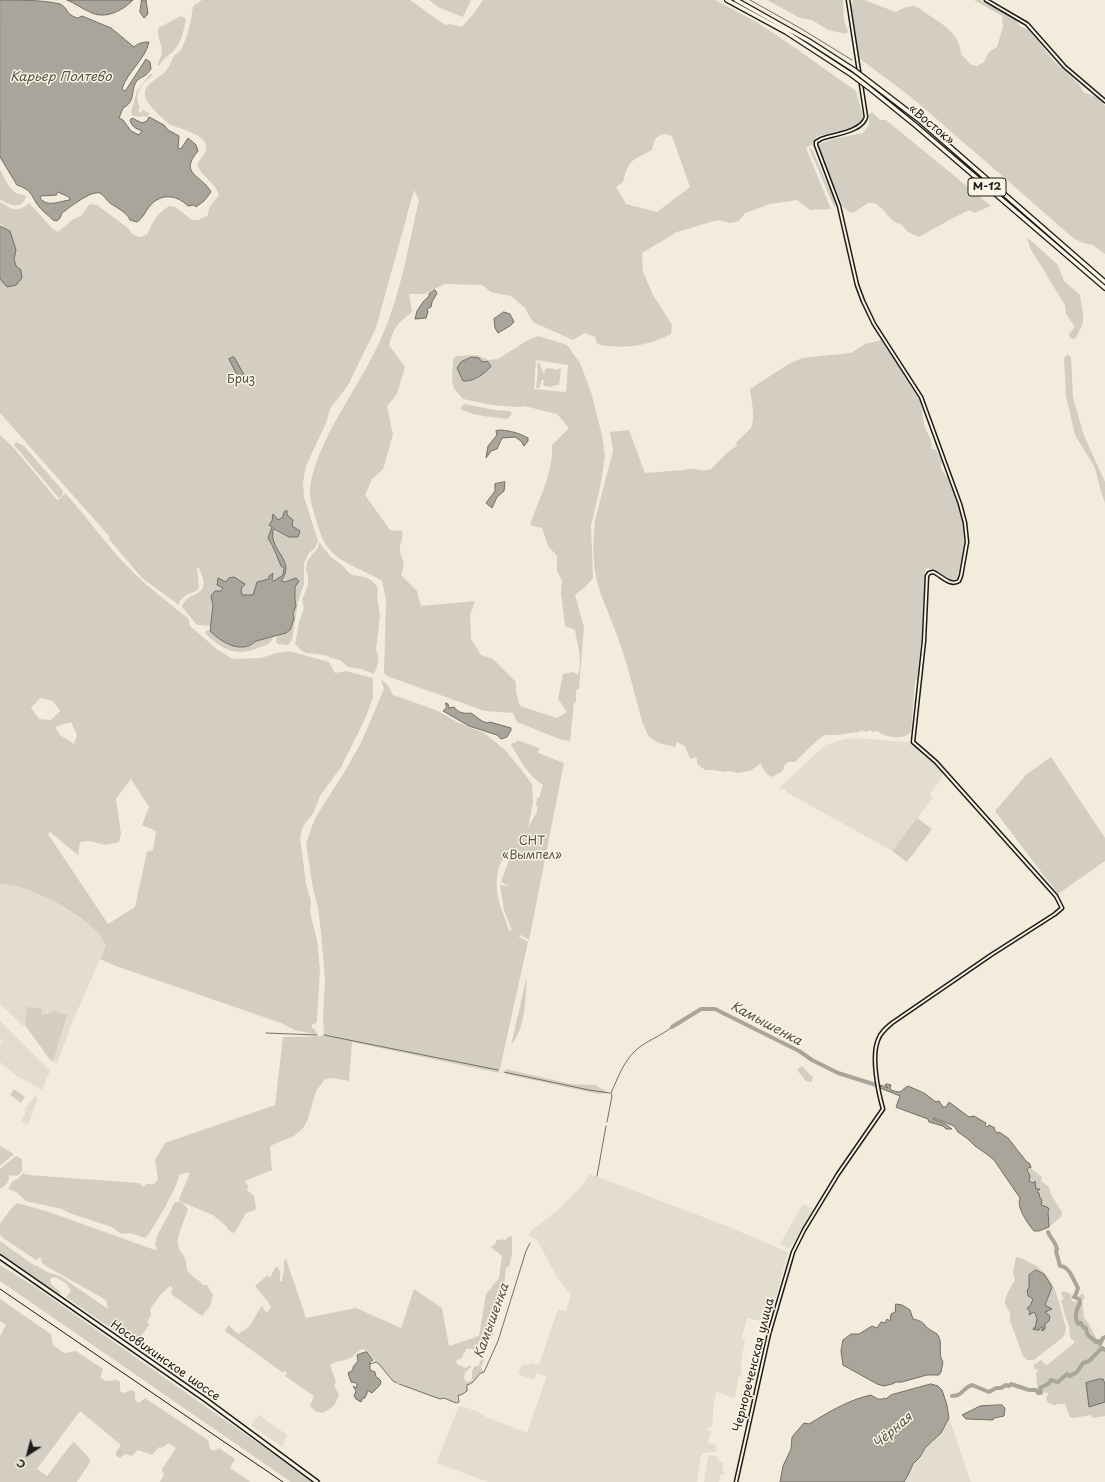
<!DOCTYPE html>
<meta charset="utf-8">
<style>
body{margin:0}
#map{position:relative;width:1105px;height:1482px;overflow:hidden;background:#f3ecdd;font-family:"Playpen Sans",sans-serif}
canvas{display:block}
.north{position:absolute;left:8px;top:1434px;width:40px;height:40px;-webkit-text-stroke:3px #fcf5e5;paint-order:stroke;rotate:216deg;font-size:11px;font-weight:700;line-height:16px;text-align:center;color:#1c1c1c}
.north::after{content:'';display:block;margin:auto;width:14px;height:18px;background:#1c1c1c;clip-path:polygon(50% 0,100% 100%,50% 72%,0 100%)}
</style>
<div id="map">
<canvas width="1105" height="1482"></canvas>
<div class="north">С</div>
</div>
<script>
const context = document.querySelector('canvas').getContext('2d');
context.lineJoin = 'round';
function fillPath(path, color) { context.fillStyle = color; context.fill(path, 'evenodd'); }
function trace(path, color, width, dash) { context.strokeStyle = color; context.lineWidth = width; context.lineCap = dash ? 'butt' : 'round'; context.setLineDash(dash || []); context.stroke(path); }
function drawText(font, color, halo, rows, align = 'center') {
  context.font = font + ' "Playpen Sans",sans-serif'; context.lineWidth = 3; context.setLineDash([]); context.textBaseline = 'middle'; context.strokeStyle = halo; context.fillStyle = color; for (const [text, x, y, turn = 0] of rows) {
    context.save(); context.translate(x, y); context.rotate((+turn || 0) * Math.PI / 180); context.textAlign = isNaN(turn) ? turn : align; if (halo) context.strokeText(text, 0, 0); context.fillText(text, 0, 0); context.restore();
  }
}
const built = new Path2D(`
 M855,738L909,742L933,761L943,772L942,778L930,794L933,798L892,851L786,792V790L778,789L825,745L844,739Z
 M0,884H8L40,894L74,914L99,933L106,945L72,1023L57,1064L51,1061L25,1025L23,1026L0,1004Z
 M0,1021L50,1071L42,1090L17,1076L0,1062V1045L2,1042L0,1040Z
 M35,1096L38,1098L28,1125L21,1121L26,1111L24,1110Z
 M590,1174L724,1225L788,1252L775,1302L772,1312L769,1313L767,1322L747,1318L742,1337L745,1340L741,1362V1371H742L741,1377L739,1376L738,1379L735,1398L716,1392L713,1408V1420L712,1427L707,1428L708,1430L711,1432L708,1443L716,1444V1452L703,1453L701,1455L697,1482H488L436,1463L459,1406L468,1408L483,1414L486,1417L527,1433L546,1378L545,1376L537,1373L534,1380L518,1374L521,1366L524,1364L530,1365L531,1363L539,1365L558,1309L566,1311L571,1295L557,1277L537,1240L528,1236L533,1229L559,1209L581,1187Z
 M803,1204L814,1209L790,1249L780,1244Z
 M259,1415L287,1435L282,1447L251,1425Z
 M949,1418L971,1482H904L908,1475L913,1464L917,1460L925,1448L934,1441L947,1424Z
 M711,1455L716,1456L718,1458L719,1461L723,1462L722,1468L724,1469L723,1472H725L724,1475H720L719,1482H704L708,1457Z`);
const green = new Path2D(`
 M202,0H410L445,25L450,24L462,27L475,12L483,0H715L755,21L791,45L856,91L863,117L861,122L858,125L852,127L816,137L813,144L806,148L831,209L810,210L797,200L770,204L745,213L739,221L730,223L718,220L677,232L642,253L643,272L653,295L672,325L671,334C647,346 623,350 597,344L595,337L585,333L573,340L533,322L525,308L511,296L491,292L482,285L445,284L424,294H409L412,312C397,324 394,327 389,345L405,367L397,394L387,406L393,435L383,469L372,479L365,495L390,530L402,531C404,538 399,544 400,550C402,564 407,560 401,575L417,591L421,606L475,601L470,615L471,639L481,655L493,659L516,682V692L520,706L557,718L567,712L558,699L563,674L573,672L578,675C583,661 577,644 575,630L565,626L561,592L562,581L557,571V556L548,546L542,528L530,525C538,501 554,471 552,445L569,428L557,414L524,406L516,407L492,405L463,399L454,389L452,380L453,360L456,356L477,355L488,360L498,359L528,340L538,336L567,345L580,363L591,392L602,435L605,456L601,483L591,526L593,578L585,587L575,595L584,627L579,689L576,690V702L574,703L570,741L562,740L517,722L513,713L485,711L387,676L384,673L386,600L382,581C365,570 343,565 330,550C323,543 320,532 317,523C314,512 309,499 310,488C312,469 321,450 329,433C345,403 365,373 379,343C400,298 408,248 419,200L414,190L376,328L348,385L330,409L326,423L306,466L303,482L304,497L318,541L315,548L309,553L304,563V584L298,602L292,640L288,645L278,644L276,641L277,635L286,633L294,619L293,613L296,606L294,580L281,581C295,564 277,556 272,539C271,537 272,533 273,530L274,529L275,531L289,537H298L287,515V511L283,517L278,520L273,515L272,527L268,538L284,568L283,575L274,581L272,580L273,574L270,579L257,582L253,595H242L241,589L218,578L216,583L223,588L222,589L211,596L213,605L212,626L197,625L182,607C187,589 214,600 199,568L197,567L199,588L196,591L186,595L179,602V605L142,578L109,539V536L0,413V275L13,266L10,235L0,223V202C12,209 17,214 29,203L52,228L58,232L72,220L81,216L90,204L97,205L128,228L132,234L139,237L147,235C153,222 156,214 169,206L175,207L192,220H198L208,215L209,208L219,195C215,182 202,177 197,165C199,160 205,155 206,150C210,135 180,129 171,125C165,121 146,104 145,96C143,84 158,79 165,72C169,67 171,62 174,56C176,53 179,53 181,50C188,36 191,22 193,6ZM665,134L672,136L690,187L657,212L626,204L616,187L623,182C629,158 632,161 652,150C654,140 655,136 665,134ZM536,360L568,365L566,392L534,389Z
 M429,0H471L463,17L438,7Z
 M767,0H843L844,20L848,32L846,34L828,30L812,20L800,18Z
 M853,0H864L896,12C901,9 907,6 914,6C919,7 923,11 927,14C943,24 960,34 961,54L971,65L977,66L984,62L989,52L997,47L1003,27L1002,16L974,0H980L1014,18L1020,26L1029,30L1054,61L1080,85L1083,92L1097,97L1105,106V254L1093,245L1083,243L1073,238L1000,174L911,97L859,58L851,4Z
 M181,16L186,19C184,29 182,41 175,49C170,55 162,59 159,66L157,65C168,46 157,45 158,28Z
 M150,74H152V76C141,84 133,95 140,107L138,111L141,113L142,110L150,113L147,117L142,116L139,117L137,116H133L131,112L137,91Z
 M872,112L880,120H886L991,206L974,213L969,210L951,219L919,237L908,232L901,224C887,223 884,201 868,203L856,211L851,213L843,207L818,147L819,144L833,139L863,133L869,125V114Z
 M809,148L812,149L834,199L835,209Z
 M0,170C5,177 8,188 16,193C19,195 22,194 26,196C23,211 8,205 0,199Z
 M1027,237L1058,265L1064,281L1080,295L1083,315V323L1076,338L1072,339L1070,337L1069,334L1075,327L1066,314L1065,305L1030,248Z
 M882,340L920,401C923,411 922,418 925,427C927,433 931,438 932,445L930,448L936,450L942,461L941,467L943,472L948,478L958,504L963,524L964,545L957,581L952,582L935,571L927,568L925,570L922,634L917,679L915,682L911,732C904,741 884,737 877,731L872,732L870,730L866,732L861,730L859,732L835,735H824L810,747L795,762H788L784,766V769L780,773L771,777L768,775L762,767V765L760,764L750,771L737,773L729,771L724,772L713,770H705L697,764V759L696,757L690,759L685,746L677,742L675,747C664,744 652,743 647,733C645,729 645,727 643,724C634,693 627,660 615,630C609,613 601,598 597,581C592,562 593,539 595,520L613,451L610,432L629,430L645,473L684,470C694,466 701,473 711,469L729,451L737,446L736,443C740,438 745,434 749,430C757,423 751,399 750,389L787,365L802,358L851,353L865,344Z
 M1067,354L1071,357L1073,397L1083,433L1105,482V503L1101,492L1095,468L1075,435L1066,396L1064,358Z
 M538,362L540,364L544,375L545,369L549,368L557,370L560,368L561,370L559,385H556L552,387L544,386L543,384L544,380H542L539,388H536L538,370L537,368Z
 M464,404L494,410L510,411L512,414L507,419C491,417 474,416 460,409Z
 M0,435L13,447L57,500L61,498L65,493C89,519 109,549 135,574C148,587 162,597 175,608L177,610L189,619L190,626L218,650L233,659L261,658L277,653L289,651L329,662L335,673L346,671L373,678V697L366,717L341,767L320,796L314,812L303,826L300,837L306,884L311,901L310,912L317,940L320,970L317,1021L315,1024H312V1028L315,1029L317,1035L295,1030L281,1023L116,966L100,959L106,945C103,941 101,935 97,932C75,911 31,885 0,884ZM40,698L53,701L60,711L51,720L39,719L31,708ZM71,722L77,735L74,744L60,735L55,727ZM131,779L149,807L142,825L156,831L153,850L147,852L135,907L108,924L48,834L50,832L78,855L80,842L90,841L105,845L119,842L121,834L116,799Z
 M16,442L24,446L63,491L62,496L59,498L57,496L14,445Z
 M319,542L330,556L344,567L349,573L353,575L365,577L371,580L376,585L378,589L377,594L380,616L376,650C381,659 377,666 374,674L361,669L348,667L340,660L331,658L325,655L306,653L301,650L295,644L299,622L304,608L302,600L308,585V576L306,569L307,562L310,557L318,548Z
 M207,630L210,631L216,636L245,647L253,645L256,641L274,636C270,646 264,645 255,649C235,657 220,648 205,633Z
 M381,679L389,687L393,695L436,710L457,722L484,733L505,750L520,768L532,784L533,802L528,828L535,815H536L538,807L536,806L537,798H539L543,785C528,776 520,759 511,745L512,743H516L517,740L539,748L538,753L564,763L529,940L521,935L518,936L528,942L499,1073L352,1042L349,1081L332,1078L325,1079L316,1091L308,1119L303,1128L294,1136L270,1146L272,1171H269L245,1181L248,1186L247,1190L254,1196L256,1208L255,1210L246,1213L235,1232L232,1233L227,1228L226,1226L213,1215L179,1201V1199L189,1175V1172L179,1175C180,1182 151,1234 145,1238L130,1233L121,1234L112,1227L69,1213L62,1209L26,1201L16,1192L8,1189L13,1181L18,1179L23,1173L28,1175L139,1183L144,1187L146,1184H154L158,1179L155,1160L165,1143L275,1105L283,1037L324,1036L323,1017L325,980L321,933L318,907L313,889L306,844L312,826L317,815L345,771L361,743L384,689ZM504,858L509,860L501,882L509,886L500,885V886L504,910L512,931L509,930C506,919 500,908 498,897C496,886 496,866 504,858Z
 M1051,757L1105,838V861L1058,894L995,811L1027,774Z
 M917,818L932,829L907,862L892,851Z
 M527,979C525,1000 526,1028 511,1045L526,980Z
 M27,1007L42,1009L41,1014H49L54,1011L67,1015L54,1058L51,1061L25,1025Z
 M802,1066L811,1076L813,1075L812,1082L806,1081L797,1070Z
 M506,1069L571,1084L595,1085L609,1093L598,1094L505,1074Z
 M14,1089L25,1097L21,1103L10,1095Z
 M0,1146L14,1154L0,1166Z
 M16,1156L22,1159V1171L17,1176L9,1175C10,1183 5,1185 0,1189V1169Z
 M1029,1167L1042,1177L1041,1181L1049,1187L1051,1195L1062,1212L1061,1217L1049,1227L1047,1207L1041,1205L1040,1198L1036,1192L1039,1189L1036,1190L1034,1182L1030,1183L1029,1181L1030,1176L1027,1168Z
 M175,1202C181,1201 186,1205 188,1210C185,1219 176,1237 178,1245C179,1252 185,1255 186,1261C187,1264 186,1268 187,1270C191,1277 199,1279 203,1285H207L213,1295L210,1306L202,1316L171,1294L173,1288L170,1286L162,1293L150,1309L151,1315L147,1322L149,1325L141,1336L129,1341L66,1297L71,1291C68,1283 61,1280 54,1277L50,1279L51,1284L61,1293L60,1295L0,1254V1241L35,1266L36,1265L47,1272L60,1276L108,1309L106,1300L44,1265L41,1261V1257L36,1260L3,1238L0,1234V1224L10,1210L17,1203L46,1211L155,1250L157,1249L155,1245L157,1236Z
 M511,1236H512V1254L509,1267L506,1268L504,1287L500,1291L501,1293L498,1315L491,1331L494,1333L480,1355L478,1354L480,1349L478,1348L474,1350L467,1348L461,1359L456,1360L457,1364L466,1368L470,1365L471,1367L465,1373L464,1379L466,1381L469,1382L472,1379V1371L475,1366H478L482,1358L484,1359L481,1367L484,1372C475,1374 478,1382 467,1385V1391L461,1395H458L457,1397L459,1400L456,1403L444,1398L440,1399L397,1383L393,1381L379,1364L376,1362L368,1351L362,1349C358,1351 355,1355 352,1357C345,1362 336,1360 330,1365L336,1382L334,1386L339,1394C335,1407 333,1407 322,1413L315,1411L310,1406L314,1396L285,1376L287,1373L285,1371L282,1372L225,1331L228,1325L238,1334C256,1324 251,1320 262,1306L266,1312L269,1311L271,1306L255,1286L268,1275L270,1278L275,1268L278,1267L280,1272V1281H282L284,1269V1261L286,1259L306,1318L356,1308L401,1328L414,1289L442,1308L449,1346L479,1336L486,1294L499,1278L502,1256L491,1247L496,1243V1240L498,1239L499,1241L501,1240L502,1238L505,1241L507,1238Z
 M1016,1257C1021,1258 1026,1260 1031,1263C1056,1275 1059,1304 1066,1328L1065,1334L1062,1338L1034,1360H1027L1023,1356L1010,1321V1313L1005,1304V1299L1009,1290L1015,1280L1013,1272Z
 M0,1265L37,1288L313,1482H291L0,1281Z
 M1063,1291L1071,1294L1072,1301L1078,1302L1079,1297L1081,1294H1083L1085,1298L1082,1301L1084,1317L1087,1321L1102,1348L1105,1350V1416L1092,1418L1091,1415L1073,1418L1070,1417L1065,1404H1058L1056,1405C1051,1405 1046,1403 1046,1397L1049,1394L1048,1393H1044L1043,1391L1037,1386L1036,1373L1039,1371L1034,1368V1365L1041,1360L1046,1365H1047L1074,1343V1340L1071,1339C1069,1335 1070,1330 1069,1326C1065,1317 1063,1309 1061,1300L1064,1299L1061,1293Z
 M0,1299L51,1334L53,1345L64,1353L76,1351L103,1369L100,1378L106,1381L117,1380L120,1382V1391L123,1393L132,1390L135,1392V1400L139,1403L145,1398L208,1440L210,1449L214,1451L219,1448L235,1459L230,1468L251,1482H160L164,1475L162,1469L176,1448L169,1443L162,1448L159,1447L152,1455L138,1450L132,1456L125,1454L120,1458L116,1456V1452L121,1445L80,1411L37,1469L47,1476L72,1443L74,1442L90,1459L89,1464L77,1482H0V1336L6,1325L0,1321Z`);
const water = new Path2D(`
 M0,0C17,0 44,0 60,4C69,8 65,15 78,18L82,16L111,28L134,47C138,43 144,42 149,42C145,60 127,72 122,89L124,91L126,90L146,59L150,62L151,69C149,71 147,75 144,76C141,78 137,79 135,84C131,93 135,102 123,108L119,118L123,120L131,131L139,135L142,131C135,128 132,127 130,120L132,118L142,123L147,121L149,117L151,118L164,125L168,130L179,136L178,148L181,149L188,138L196,145L198,151C178,174 202,175 211,192L204,201L196,207L194,205L188,206C176,194 160,193 149,207C145,212 143,218 137,222L130,220C127,213 118,208 111,204C107,201 105,196 100,193C91,190 69,208 62,213L60,218L57,221L53,220C48,215 41,210 37,204C30,193 31,190 17,185L0,157ZM58,192L69,197L70,200C59,201 48,208 40,198L41,196L56,195Z
 M67,0H133C122,11 105,20 90,12C82,9 75,3 67,0Z
 M142,0H146L148,14L144,18L140,12Z
 M0,226L10,231L16,250L14,259L16,266L21,270L22,278L16,285L7,287L0,279Z
 M435,290L437,293L432,302L431,307L427,309L428,312L426,318L415,319L417,311L423,302L429,296V294Z
 M504,312L510,314L514,322L510,326L498,333L495,328L494,319Z
 M234,357L246,378L243,381L239,379L229,359Z
 M472,357L479,358L481,361L485,362L487,361L491,366C485,374 473,382 463,381L457,368L461,362Z
 M501,430C511,431 519,433 528,438V441L524,446L521,441L515,437L502,438L497,449L491,451L486,458L488,446L497,435L496,431Z
 M505,482L504,491L497,497L492,508L486,503L495,491V484Z
 M287,511V515L293,520L292,526L300,531L298,537H289L274,529L273,530C269,552 297,560 281,581L285,582L296,578L299,581L295,587V600L296,606L293,613L294,619L290,630L286,633L256,641C242,655 221,642 210,631L213,605L211,596L215,591H221L223,588L217,585L218,578L226,582L229,578L234,577L245,584L241,589L242,595H253L257,582L269,579V576L273,573L272,580L274,581L283,575L284,568L281,566C277,557 274,547 268,538L272,527L269,525L272,521L273,514L278,520L283,517L284,512Z
 M446,703L448,704L449,708L454,707C458,713 465,714 471,713L482,721L487,723L490,722L511,728V730L507,737L501,739L497,735L469,726L443,711L446,708Z
 M887,1084L891,1085L890,1088L891,1090C903,1094 899,1091 908,1086L924,1093L936,1102L939,1101L943,1107H946L949,1102L969,1117L974,1116L986,1123L985,1125L987,1127L989,1125L995,1128L994,1129L997,1133L999,1132L1008,1138L1026,1161L1030,1164L1031,1168L1029,1167L1027,1170L1030,1176L1029,1181L1033,1183L1035,1181L1036,1189H1040L1037,1192L1039,1193L1040,1198L1042,1200L1041,1205L1047,1207L1049,1209L1048,1212L1049,1227L1039,1231H1034C1028,1224 1016,1207 1020,1198L994,1160L988,1155L975,1146L968,1139L958,1132L954,1126L934,1118L933,1119L945,1124L952,1129H946L943,1126L929,1122L928,1119L898,1108L896,1107L900,1096L880,1088V1085L888,1088L885,1085Z
 M1036,1270L1044,1274L1052,1287L1045,1305L1052,1309L1045,1312L1050,1316L1049,1321L1045,1324V1329L1042,1331L1041,1330L1043,1329L1042,1326L1038,1331L1037,1329L1034,1330L1033,1328H1035L1037,1319L1035,1313L1034,1312L1029,1315L1030,1312L1027,1308L1030,1306L1033,1299L1028,1296L1027,1290L1029,1288V1275Z
 M896,1304L902,1305L910,1310L913,1319C918,1320 924,1322 926,1327C929,1329 934,1332 937,1334C944,1342 937,1354 943,1362L941,1372L939,1375H927L902,1382H896L892,1384L884,1386L877,1384L843,1365L841,1351L843,1340L851,1334H859L872,1326L877,1328L881,1322L885,1323L887,1319L890,1321L891,1314L895,1312Z
 M367,1352L373,1360L369,1363L370,1364V1370L375,1372L376,1377L378,1378L381,1381L380,1385L372,1393L367,1390V1394L365,1397V1398H363L361,1402L356,1399L354,1396L356,1391L353,1386L356,1388L357,1385L356,1383L351,1382L348,1373L353,1370V1367L358,1361L357,1355L359,1354Z
 M1099,1379H1103L1105,1384V1402L1089,1407L1086,1383Z
 M931,1384L938,1386L942,1390L947,1405L949,1418L941,1433L925,1448L920,1457L913,1464L908,1475L904,1482H780L783,1466L791,1449L792,1437L804,1423L809,1424C829,1412 848,1400 871,1395C876,1398 880,1401 884,1398L886,1399L891,1395Z
 M1002,1405L1005,1408L1004,1416L994,1418L993,1420L966,1419L962,1415L980,1406Z`);
const stream = new Path2D(`
 M750,0L800,28L852,60
 M266,1033L317,1035
 M324,1035L498,1070
 M504,1072L589,1090L610,1093
 M607,1122L612,1096L611,1093C618,1078 623,1062 636,1050C646,1041 661,1036 672,1027
 M597,1176L606,1126
 M370,1364L376,1362L379,1364L393,1381L397,1383
 M399,1384L440,1399L444,1398L456,1403L459,1402L458,1395H461L467,1391V1385C478,1382 475,1374 484,1372L498,1341L526,1251L530,1243`);
const river = new Path2D(`
 M672,1027L701,1009H715L799,1051L812,1060L838,1073L876,1085
 M1048,1232C1050,1238 1056,1242 1057,1249L1056,1251L1060,1266C1070,1266 1074,1282 1078,1288L1076,1294L1074,1297L1079,1299L1080,1303C1076,1310 1074,1317 1078,1324L1081,1323L1083,1327L1086,1328C1086,1336 1091,1337 1096,1342L1099,1341L1100,1344
 M1100,1344L1103,1338L1105,1337
 M952,1396C963,1396 962,1388 972,1385L989,1392L996,1388H1001L1006,1385L1009,1386L1011,1384L1029,1390H1036L1038,1393H1041L1040,1388L1048,1384L1051,1380L1058,1382L1067,1374L1070,1376L1077,1372L1083,1363L1089,1361L1102,1348L1105,1350`);
const minor = new Path2D(`
 M986,0L1027,24L1065,67L1105,101
 M736,1482L769,1334L793,1252L804,1230L838,1174L883,1109C878,1091 871,1057 878,1040C880,1033 886,1028 892,1023L991,955L1055,914L1062,908L1056,896L936,762L913,742L924,641L927,576L929,573L933,572C941,575 950,587 959,581L961,576L967,542L965,523L960,504L921,397L874,324L863,301L857,285L839,206L816,145V142L821,139C834,134 862,132 866,117L848,0`);
const major = new Path2D(`
 M0,1257L206,1400L317,1482`);
const highway = new Path2D(`
 M727,0L786,32L852,75
 M736,0L809,41L854,70
 M871,83L918,119L1105,282
 M868,87L915,125L1105,288`);
const rail = new Path2D(`
 M0,1289L283,1482`);
const highwayBridge = new Path2D(`
 M854,70L871,83
 M852,75L868,87`);
const shields = [
 [987,187,38]
];
const shieldNames = [
 ["М-12",987,187]
];
const streetNames = [
 ["«Восток»",931,125,40],
 ["Носовихинское шоссе",165,1361,35],
 ["Чернореченская улица",754,1365,-76]
];
const parkNames = [
 ["Бриз",241,380],
 ["СНТ",532,842],
 ["«Вымпел»",532,856]
];
const waterNames = [
 ["Карьер Полтево",61,77],
 ["Камышенка",766,1024,28],
 ["Камышенка",492,1321,-70],
 ["Чёрная",893,1431,-41]
];
fillPath(built, '#e3ddcf');
fillPath(green, '#d3cec1');
fillPath(water, '#aaa59b');
trace(water, '#716e68', 1);
trace(stream, '#716e68', 1);
trace(river, '#aaa59b', 4);
trace(minor, '#1c1c1c', 5);
trace(major, '#1c1c1c', 6);
trace(highway, '#1c1c1c', 6);
trace(minor, '#fcf5e5', 2);
trace(major, '#fcf5e5', 3);
trace(highway, '#fcf5e5', 3.5);
trace(rail, '#1c1c1c', 1);
trace(highwayBridge, '#1c1c1c', 6, []);
trace(highwayBridge, '#fcf5e5', 3.5);
for (const [x, y, w] of shields) { const box = new Path2D(); box.roundRect(x - w / 2, y - 9, w, 18, 3); context.fillStyle = '#fcf5e5'; context.fill(box); trace(box, '#1c1c1c', 1); }
drawText('bold 11px', '#1c1c1c', null, shieldNames);
drawText('12px', '#1c1c1c', '#fcf5e5', streetNames);
drawText('12px', '#53514e', '#fcf5e5', parkNames);
drawText('italic 13px', '#55534f', '#fcf5e5', waterNames);
</script>
